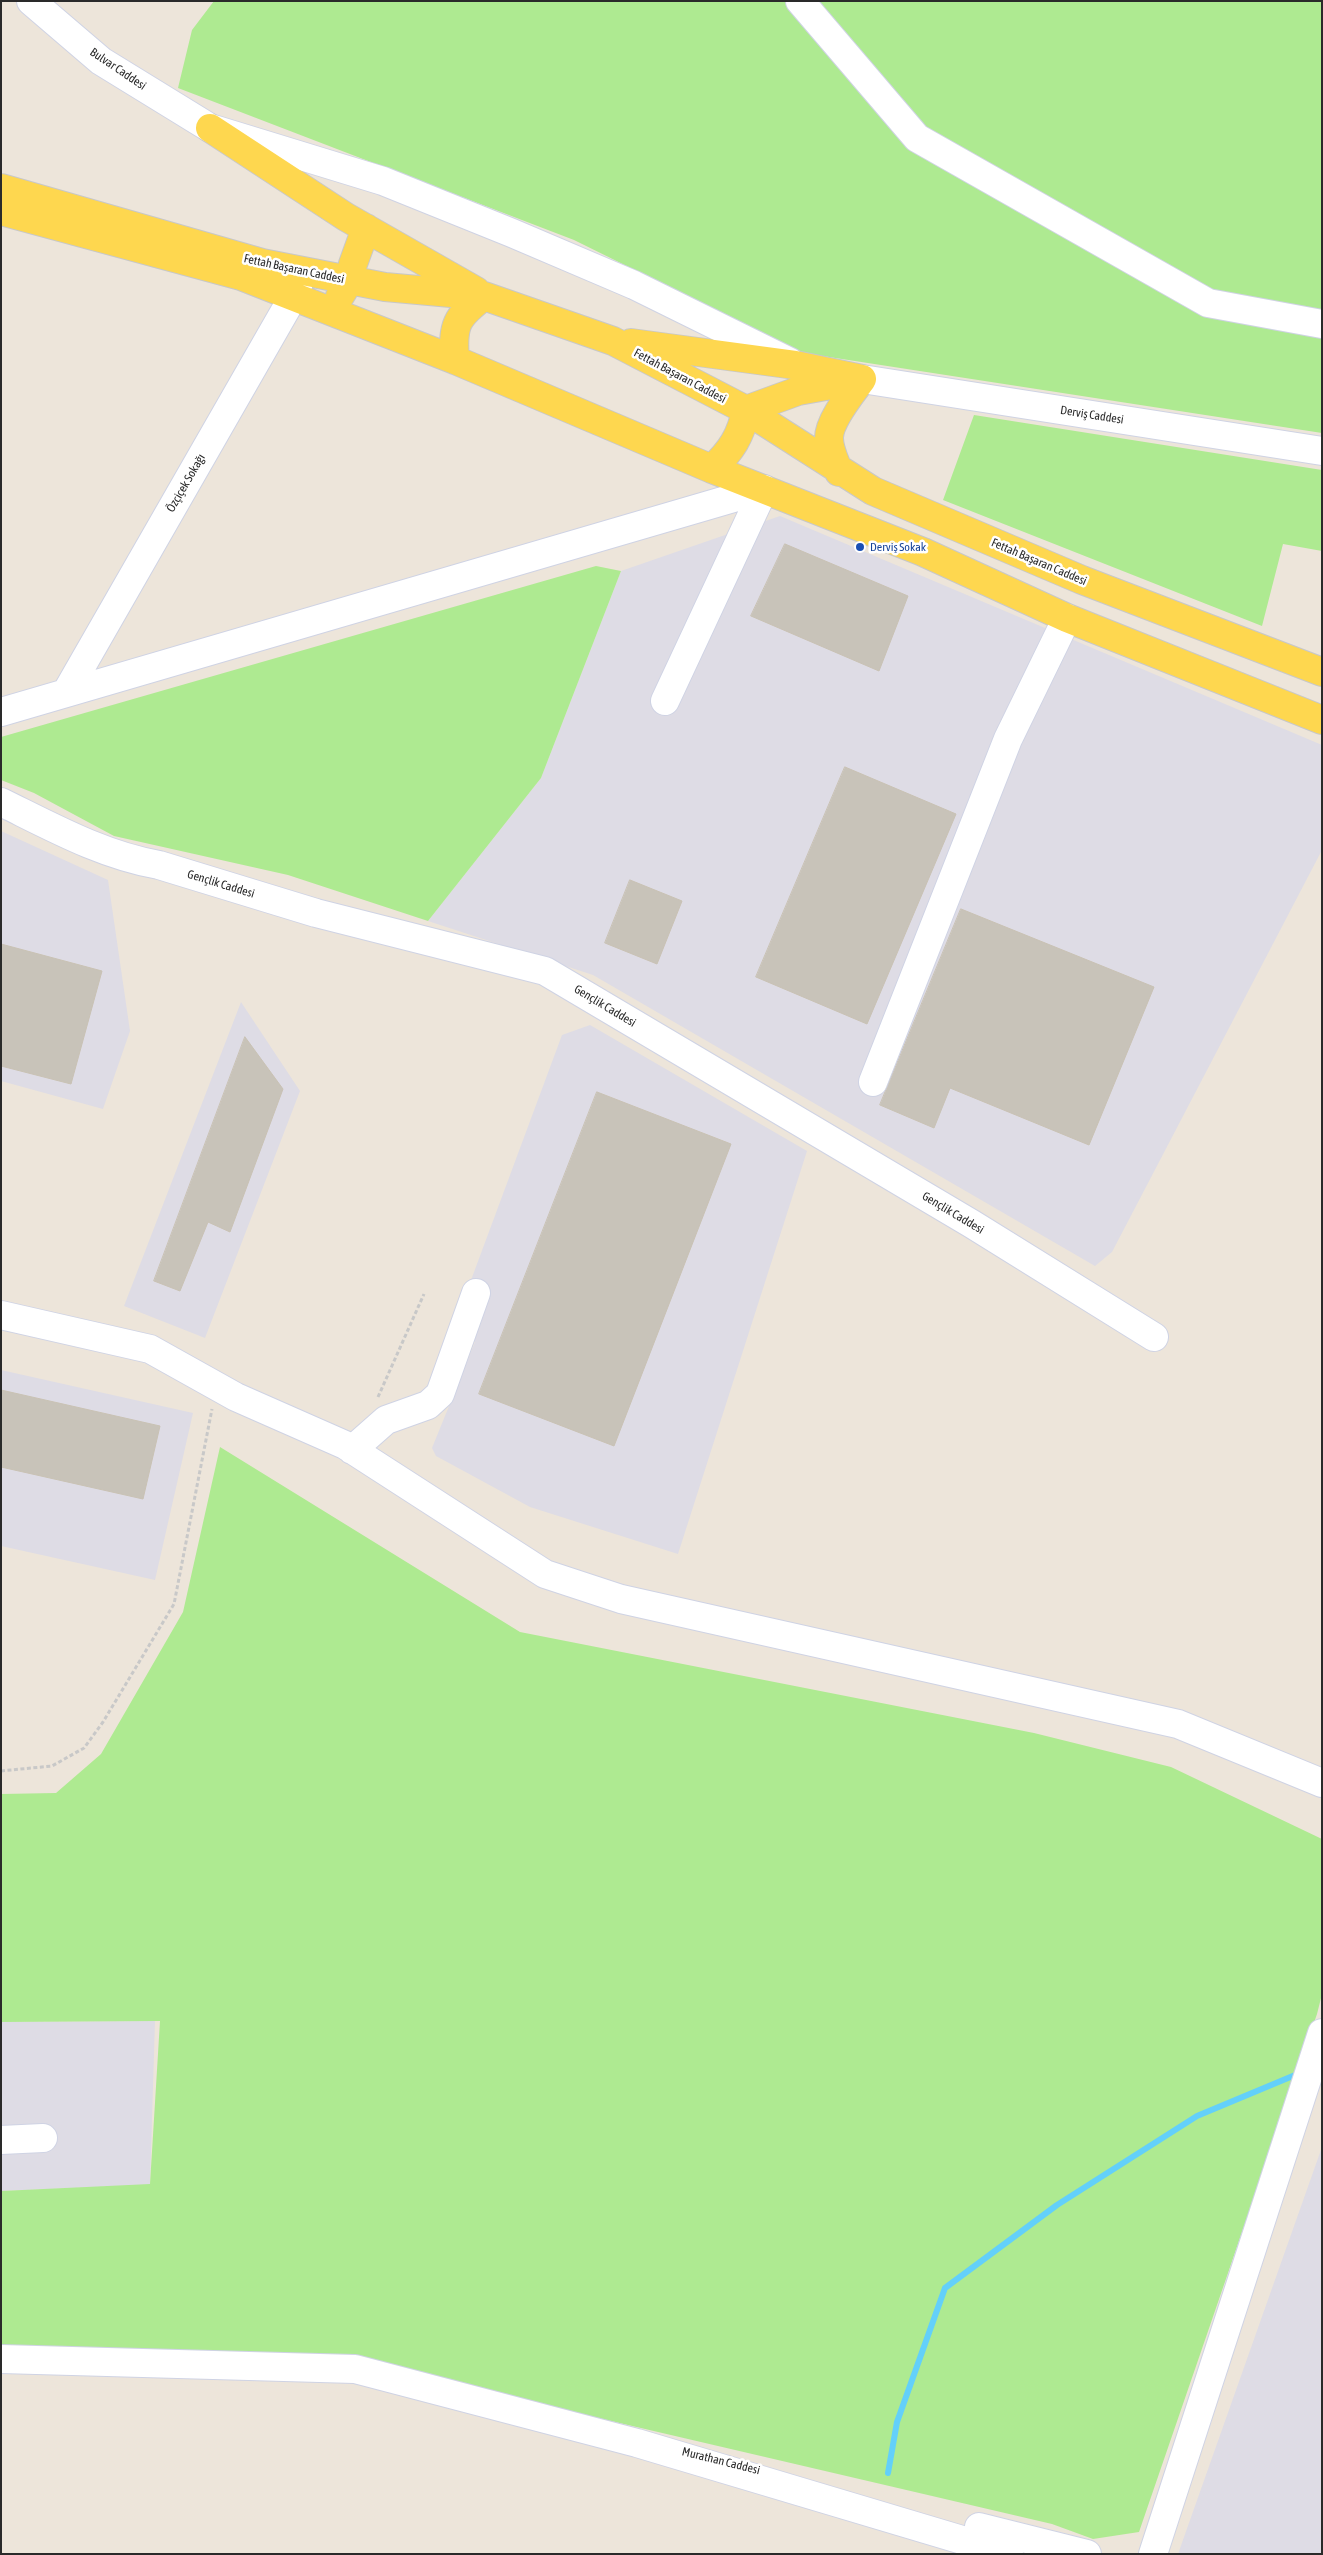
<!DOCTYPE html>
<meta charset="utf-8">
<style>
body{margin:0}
#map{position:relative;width:1323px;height:2555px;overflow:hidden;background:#ede5da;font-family:"Asap Condensed",sans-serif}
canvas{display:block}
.frame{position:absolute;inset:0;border:2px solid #2a2a2a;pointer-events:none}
</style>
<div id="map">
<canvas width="1323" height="2555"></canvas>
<div class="frame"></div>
</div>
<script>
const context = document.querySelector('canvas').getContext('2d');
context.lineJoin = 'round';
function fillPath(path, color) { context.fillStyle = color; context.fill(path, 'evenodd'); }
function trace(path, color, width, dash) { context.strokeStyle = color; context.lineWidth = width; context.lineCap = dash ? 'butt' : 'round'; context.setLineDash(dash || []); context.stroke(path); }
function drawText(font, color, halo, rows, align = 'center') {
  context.font = font + ' "Asap Condensed",sans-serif'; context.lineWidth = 5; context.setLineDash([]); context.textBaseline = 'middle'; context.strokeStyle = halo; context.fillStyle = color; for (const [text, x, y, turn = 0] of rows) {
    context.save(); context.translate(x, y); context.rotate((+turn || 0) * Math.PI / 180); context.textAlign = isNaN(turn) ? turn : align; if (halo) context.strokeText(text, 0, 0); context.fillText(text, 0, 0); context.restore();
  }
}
const industrial = new Path2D(`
 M780,516L1322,745V850L1112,1252L1095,1266L593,975L428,921L541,778L621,571Z
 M1,831L108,880L130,1031L103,1109L1,1081Z
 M241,1002L300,1091L205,1338L124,1306Z
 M590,1025L807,1151L678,1554L530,1507L436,1456L432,1448L475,1342L451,1334L562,1035Z
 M1,1370L193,1413L155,1580L1,1546Z
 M155,2021L150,2185L1,2191V2022Z
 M1322,2147V2554H1178Z`);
const green = new Path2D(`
 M214,1H1322V433L803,353L574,240L178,88L192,30Z
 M974,415L1322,470V551L1283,544L1262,626L943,500Z
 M596,566L621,571L541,778L428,921L288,875L114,836L34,793L1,780V737Z
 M220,1447L520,1632L1034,1733L1171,1767L1322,1839V1994L1317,2014L1139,2532L1093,2539L1052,2524L354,2361L1,2347V2191L150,2184L160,2021L1,2022V1794L56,1793L101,1754L183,1612Z`);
const stream = new Path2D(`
 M888,2473L897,2422L945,2288L1057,2205L1197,2116L1300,2073`);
const building = new Path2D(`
 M785,544L908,596L879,671L751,616Z
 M845,767L956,814L867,1024L756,977Z
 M630,880L682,901L657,964L605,943Z
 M961,909L1154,987L1089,1145L950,1088L934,1128L880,1105Z
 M1,944L102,971L71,1084L1,1066Z
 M245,1037L283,1089L230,1232L208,1222L180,1291L154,1281Z
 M597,1092L731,1144L614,1446L479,1394Z
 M1,1390L160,1426L143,1499L1,1467Z`);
const path = new Path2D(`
 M378,1397L424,1294
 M1,1771L52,1766L84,1748L103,1722L174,1604L212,1409`);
const minor = new Path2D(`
 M31,1L101,61L210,128L383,181L512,233L634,285L790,362
 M800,1L917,138L1208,303L1322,324
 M862,379L1322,451
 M66,693L293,297L302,275
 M665,701L764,489
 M1,712L764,489
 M1,802C52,827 102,855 159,865L316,913L545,971L972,1224L1154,1337
 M873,1082L1008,739L1067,618
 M1,1315L150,1349L236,1397L345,1445L545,1574L621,1599L1178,1724L1322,1783
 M352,1450L386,1420L428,1405L440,1394L476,1293
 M1,2140L43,2138
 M1,2359L355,2369L637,2443L1009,2554
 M979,2527L1087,2554
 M1153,2554L1322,2033`);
const major = new Path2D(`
 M210,128L346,217L476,291
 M1,188L262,263L385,287L484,296L613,341L746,410L873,491L1082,580L1322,672
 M1,211L241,276L455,360L712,469L923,552L1067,618L1322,720
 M340,296L349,281L353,264L366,228
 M631,343L795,365L862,379
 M455,360C452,325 456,317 484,296
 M712,469C731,451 741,436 746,410L798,391L848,382
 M839,472C835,461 829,450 829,438C829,420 852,393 862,379`);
const markers = [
 [860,547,5,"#1a4fb4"]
];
const streetNames = [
 ["Bulvar Caddesi",118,69,34],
 ["Fettah Başaran Caddesi",294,269,12],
 ["Fettah Başaran Caddesi",680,376,28],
 ["Derviş Caddesi",1092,415,9],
 ["Özçiçek Sokağı",186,483,-60],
 ["Fettah Başaran Caddesi",1039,562,23],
 ["Gençlik Caddesi",221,884,17],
 ["Gençlik Caddesi",605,1006,31],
 ["Gençlik Caddesi",953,1213,31],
 ["Murathan Caddesi",721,2461,14]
];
const transitNames = [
 ["Derviş Sokak",870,547]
];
fillPath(industrial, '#dedce5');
fillPath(green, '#aeea91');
trace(stream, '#63d0fa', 6);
fillPath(building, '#c8c3b9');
trace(building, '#c9c2b4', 1);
trace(minor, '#cfd3e4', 30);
trace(major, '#c8c8c8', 30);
trace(path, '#c8c8c8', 3, [4, 2.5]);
trace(minor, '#fff', 28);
trace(major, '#fed74f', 28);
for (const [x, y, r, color] of markers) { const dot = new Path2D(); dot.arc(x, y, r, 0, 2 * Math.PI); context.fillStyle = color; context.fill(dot); trace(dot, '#fff', 2); }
drawText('12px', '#2a2a2a', '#fff', streetNames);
drawText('12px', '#164399', '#fff', transitNames, 'left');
</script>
